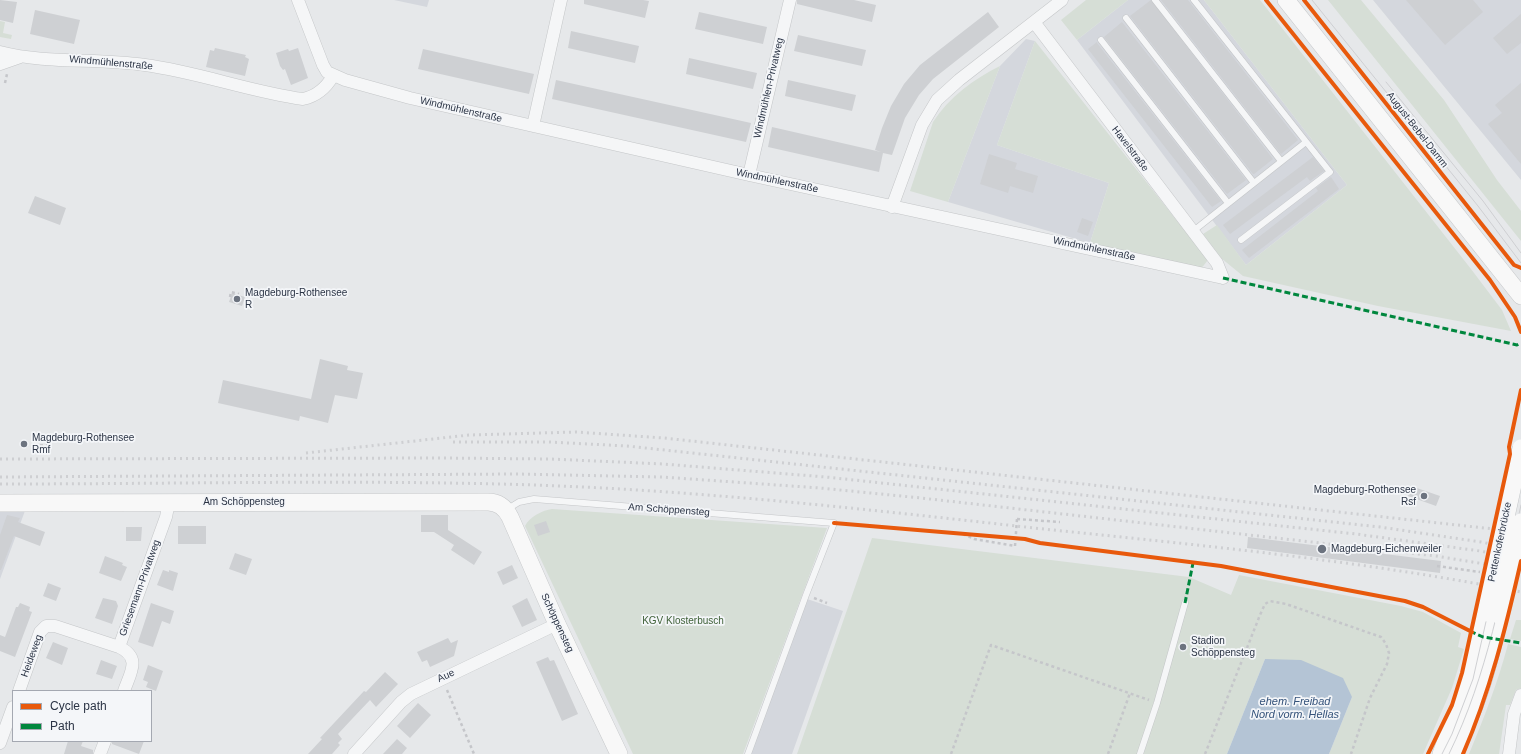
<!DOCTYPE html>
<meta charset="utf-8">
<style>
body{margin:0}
#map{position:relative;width:1521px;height:754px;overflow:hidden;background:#e6e8ea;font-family:Arial,sans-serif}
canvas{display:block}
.legend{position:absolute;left:12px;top:690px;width:140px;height:52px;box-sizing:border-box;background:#f4f6f9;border:1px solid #a4a8b1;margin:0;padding:5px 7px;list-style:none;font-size:12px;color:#2b3445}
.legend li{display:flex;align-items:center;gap:8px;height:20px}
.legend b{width:20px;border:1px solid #a4a8b1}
</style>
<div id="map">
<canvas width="1521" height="754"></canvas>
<ul class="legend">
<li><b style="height:5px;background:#e8590c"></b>Cycle path</li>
<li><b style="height:5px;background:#00873e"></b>Path</li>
</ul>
</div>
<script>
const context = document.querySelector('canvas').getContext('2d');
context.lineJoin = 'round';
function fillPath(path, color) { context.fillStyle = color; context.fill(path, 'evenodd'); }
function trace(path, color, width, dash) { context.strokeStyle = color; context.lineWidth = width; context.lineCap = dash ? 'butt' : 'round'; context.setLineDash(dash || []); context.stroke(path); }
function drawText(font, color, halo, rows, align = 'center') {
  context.font = font + ' Arial,sans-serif'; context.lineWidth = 3.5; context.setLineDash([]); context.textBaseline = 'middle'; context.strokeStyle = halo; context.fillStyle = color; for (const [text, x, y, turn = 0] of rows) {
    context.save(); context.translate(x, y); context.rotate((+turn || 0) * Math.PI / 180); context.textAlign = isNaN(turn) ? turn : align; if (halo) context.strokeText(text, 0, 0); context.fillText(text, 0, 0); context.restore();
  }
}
const built = new Path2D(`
 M394,0H429L427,7Z
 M1128,0H1204L1347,185L1246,265L1077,40Z
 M1373,0H1521V180Z
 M1026,39L1035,41L997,145L1109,183L1090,243L948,202L1000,66Z
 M0,508H26L0,579Z
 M807,599L843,611L792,754H751Z`);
const green = new Path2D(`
 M1086,0H1128L1077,40L1061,20Z
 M1204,0H1260L1471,269L1502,310L1511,331L1378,306L1243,276L1221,258L1203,234L1217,225L1246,265L1347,185Z
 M1328,0H1361L1444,100L1497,180L1521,211V241Z
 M0,21L5,22L3,33L12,35L11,39L0,37Z
 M1035,41L1208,260L1200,270L1090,243L1109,183L997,145Z
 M1000,66L948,202L910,191L933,122C949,97 974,79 1000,66Z
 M552,509L827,528L743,754H633L525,526C529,517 543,510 552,509Z
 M872,538L1189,577L1231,595L1239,575L1401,606L1423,612L1461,633L1458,647L1464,649L1452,688L1423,754H1329L1352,697L1265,659L1227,754H797Z
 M1516,620H1521V641L1510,639Z
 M1508,644L1521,647V688L1516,690L1510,705H1506L1499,754H1469C1484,718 1498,682 1508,644Z`);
const water = new Path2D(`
 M1265,659L1301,660L1343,678L1352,697L1329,754H1227Z`);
const building = new Path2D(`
 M0,0L17,2L13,23L0,20Z
 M584,0H643L649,1L645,18L584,4Z
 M797,0H854L876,5L872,22L797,4Z
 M1151,0L1273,159L1254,174H1253L1130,16Z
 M1161,0H1188L1298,140L1281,154Z
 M1406,0H1473L1483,12L1445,45Z
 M35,10L80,20L74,44L30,34Z
 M699,12L767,27L763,44L695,29Z
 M988,12L999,27L933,79L919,95L905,118L892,155L883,153L879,172L768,147L772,127L881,152L875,150L882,128L891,106L904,84L920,65Z
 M1521,14V43L1507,54L1493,38Z
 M1122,22L1246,180L1227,194L1104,37Z
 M571,31L639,46L635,63L568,48Z
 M798,35L866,50L862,66L794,51Z
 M1097,42V43L1221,201L1212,207L1088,49Z
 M215,48L246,55L245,57L249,59L245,76L206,67L210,50L214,51Z
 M298,48L308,78L291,85L285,69L283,70L280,66L276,53L288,49L289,51Z
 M423,49L534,74L529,94L418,69Z
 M689,58L757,73L753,89L686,74Z
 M556,80L751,123L746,142L552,99Z
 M788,80L856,95L852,111L785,96Z
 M1521,83V164L1488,124L1502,113L1495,105Z
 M989,154L1017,163L1015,169L1038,176L1033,193L1010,186L1008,193L980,184Z
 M1313,157L1324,171L1310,181L1307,177L1230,234L1223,225Z
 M1331,177L1339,189L1249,258L1242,250L1318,191L1316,188Z
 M35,196L66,208L60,225L28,213Z
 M1082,218L1093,222L1088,236L1077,232Z
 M232,293L245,297L242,306L229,302Z
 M320,359L348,366L347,370L363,373L357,399L335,395L328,423L300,416L299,421L218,403L223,380L311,399Z
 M1411,486L1440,496L1436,506L1408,496Z
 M7,515L20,518L18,522L45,532L40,546L14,536L1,570H0V535Z
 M421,515H448V530L482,552L474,565L451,550L454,545L434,532H421Z
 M546,521L550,532L538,536L534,525Z
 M178,526H206V544H178Z
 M126,527H142L141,541H126Z
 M1248,537L1441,561L1440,573L1247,548Z
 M235,553L252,559L246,575L229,569Z
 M105,556L123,563L122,565L127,567L121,581L99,573Z
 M512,565L518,578L503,585L497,572Z
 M163,570L169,572V570L178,573L173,591L157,585Z
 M48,583L61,588L56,601L43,596Z
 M103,598L116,601L118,606L112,624L95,618Z
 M527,598L537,620L522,627L512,606Z
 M20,603L30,607L29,611L32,612L15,657L0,651V635L5,637L16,607H18Z
 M151,603L174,611L170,624L162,621L153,647L138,642Z
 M448,638L451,643L458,640L454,656L430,667L427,660L422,662L417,652Z
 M53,642L68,648L62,665L46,658Z
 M548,657L550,661L554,660L578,714L562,721L536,662Z
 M101,660L117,666L112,679L96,674Z
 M148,665L163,671L156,691L146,687L148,682L143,680Z
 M385,672L398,684L376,707L370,700L352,719L338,734L342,739L338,743L340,745L332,754H308L322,739L320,738L364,691L366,692Z
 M418,703L431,715L410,738L397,726Z
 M397,739L407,748L402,754H383Z
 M68,741H83L81,746L93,750V754H64Z
 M112,741H144L139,754L112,744Z`);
const path = new Path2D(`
 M5,83L7,74
 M230,297L231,292L239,294
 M34,446L48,445
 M1017,519L1060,522
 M963,534L974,539L1015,546
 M1437,566L1480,572
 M814,598L827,603
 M447,690L474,754
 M951,754L991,645L1149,700
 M1108,754L1130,693
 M1205,754L1260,615L1265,604L1270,601L1286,604L1381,637L1386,644L1389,653L1387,664L1370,698L1351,754`);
const lane = new Path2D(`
 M1155,0L1281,161
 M1194,0L1330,172L1241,240
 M1126,18L1254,183
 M1101,40L1228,203
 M1192,232L1306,142
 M506,510L519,502L534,499L834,523L806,595L748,754
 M1140,754L1157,703L1185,603`);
const street = new Path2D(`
 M298,0L323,65L327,72L345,80L410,98L749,175L1223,278
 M1034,22L1217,263L1223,278
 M0,52C47,64 97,58 145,65C198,72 251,92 303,99C317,96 326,88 333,76
 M0,64L20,57
 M533,126L561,0
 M749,175L790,0
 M892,207L922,125L937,100L959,80L1062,0
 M19,691L40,632L46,626H55L119,647
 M124,691C130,673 142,658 119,647L166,517L169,502
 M0,743L13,707
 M100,754L105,741
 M354,754L401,702L411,694L557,624
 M1509,754L1514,714L1521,695`);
const secondary = new Path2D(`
 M1286,0L1521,296
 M0,503L488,502C498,502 505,507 510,517L557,624L619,754
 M1441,754L1468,683L1485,613
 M1451,754C1477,712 1489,663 1500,616`);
const tram = new Path2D(`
 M1312,0L1478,206L1521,263
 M1386,82L1483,201L1521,253
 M1442,754L1452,734L1473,679L1521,467
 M1449,754C1488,674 1502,591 1521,505`);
const rail = new Path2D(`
 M453,442H549L627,446L1380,527L1481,542L1521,550
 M306,453L469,435L505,434L576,432L664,438L1521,532
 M0,459L441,458L551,459L663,464L826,477L1356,534L1480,551L1521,559
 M0,477L516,474L662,477L820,488L921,498L1436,556L1521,570
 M0,484C166,484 333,480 499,484C678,488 856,508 1034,528C1197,545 1360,560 1521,592
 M1498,534L1521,539`);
const pathBridge = new Path2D(`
 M1015,546L1017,519`);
const secondaryBridge = new Path2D(`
 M1485,613L1521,448
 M1500,616L1521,522`);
const quiet = new Path2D(`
 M1223,278L1517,345L1521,343
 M1185,603L1193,563
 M1470,631L1483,637L1521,643`);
const cycleway = new Path2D(`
 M1266,0L1490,280L1515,317L1521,332
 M1304,0L1514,265L1521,268
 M834,523L1025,539L1040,543L1221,566L1405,601L1423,607L1472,632
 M1428,754L1452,705L1462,673L1510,454L1509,447L1521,390
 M1463,754C1490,692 1506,627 1521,561`);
const markers = [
 [237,299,4,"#6c737f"],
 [24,444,4,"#6c737f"],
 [1424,496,4,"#6c737f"],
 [1322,549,5,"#6c737f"],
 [1183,647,4,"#6c737f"]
];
const streetNames = [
 ["Windmühlenstraße",111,63,5],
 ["Windmühlen-Privatweg",769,88,-77],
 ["Windmühlenstraße",461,110,13],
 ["August-Bebel-Damm",1417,130,52],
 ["Havelstraße",1130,149,53],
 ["Windmühlenstraße",777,181,12],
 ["Windmühlenstraße",1094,249,12],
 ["Am Schöppensteg",244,502],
 ["Am Schöppensteg",669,510,4],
 ["Pettenkoferbrücke",1500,542,-78],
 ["Griesemann-Privatweg",140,588,-70],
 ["Schöppensteg",557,623,65],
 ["Heideweg",32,656,-70],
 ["Aue",446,676,-25]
];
const poiNames = [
 ["Magdeburg-Rothensee",245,293],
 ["R",245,305],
 ["Magdeburg-Rothensee",32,438],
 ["Rmf",32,450],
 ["Magdeburg-Rothensee",1416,490,"right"],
 ["Rsf",1416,502,"right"],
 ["Magdeburg-Eichenweiler",1331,549],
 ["Stadion",1191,641],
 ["Schöppensteg",1191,653]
];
const parkNames = [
 ["KGV Klosterbusch",683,621]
];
const waterNames = [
 ["ehem. Freibad",1295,702],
 ["Nord vorm. Hellas",1295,715]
];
fillPath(built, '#d4d7dd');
fillPath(green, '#d6ded6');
fillPath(water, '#b4c4d5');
fillPath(building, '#ced0d3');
trace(lane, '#c4c6c8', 7);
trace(street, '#c4c6c8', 13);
trace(secondary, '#c4c6c8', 18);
trace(path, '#c5c6ca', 2.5, [3, 3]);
trace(lane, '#f5f6f7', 6);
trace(street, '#f5f6f7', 12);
trace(secondary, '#f8f8f8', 17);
trace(tram, '#cecfd2', 1);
trace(rail, '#cecfd2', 3, [2, 4]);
trace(secondaryBridge, '#c4c6c8', 18, []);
trace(pathBridge, '#c5c6ca', 2.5, [3, 3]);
trace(secondaryBridge, '#f8f8f8', 17);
trace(quiet, '#00873e', 3, [6, 3]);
trace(cycleway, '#e8590c', 4);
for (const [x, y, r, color] of markers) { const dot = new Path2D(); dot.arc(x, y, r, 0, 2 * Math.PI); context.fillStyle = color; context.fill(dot); trace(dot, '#f4f6f9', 1.5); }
drawText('10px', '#2b3445', '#f4f6f9', streetNames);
drawText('10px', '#2b3445', '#f4f6f9', poiNames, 'left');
drawText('10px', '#3f6138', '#f4f6f9', parkNames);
drawText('italic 11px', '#34527a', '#f4f6f9', waterNames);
</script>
